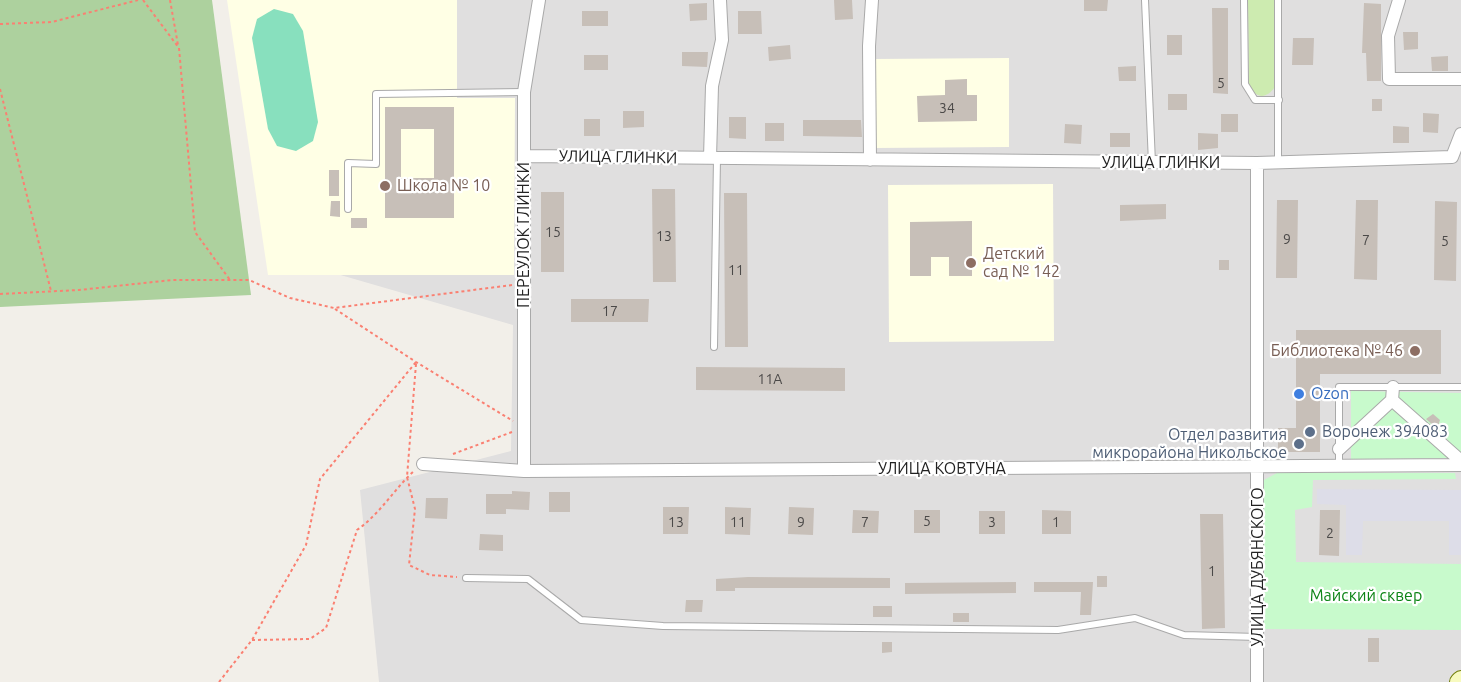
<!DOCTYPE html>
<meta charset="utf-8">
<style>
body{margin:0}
canvas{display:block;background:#f2efe9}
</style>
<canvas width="1461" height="682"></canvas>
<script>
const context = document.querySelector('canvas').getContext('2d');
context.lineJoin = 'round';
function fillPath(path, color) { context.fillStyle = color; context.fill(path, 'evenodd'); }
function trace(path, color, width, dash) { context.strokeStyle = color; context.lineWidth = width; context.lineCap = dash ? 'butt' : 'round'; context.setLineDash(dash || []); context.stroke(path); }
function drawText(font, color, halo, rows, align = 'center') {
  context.font = font + ' Ubuntu,sans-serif'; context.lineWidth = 4.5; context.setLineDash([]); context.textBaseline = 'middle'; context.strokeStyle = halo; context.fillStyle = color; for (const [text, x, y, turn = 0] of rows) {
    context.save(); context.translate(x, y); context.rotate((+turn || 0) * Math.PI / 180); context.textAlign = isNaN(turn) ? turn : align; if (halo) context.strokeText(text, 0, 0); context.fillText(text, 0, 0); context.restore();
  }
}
const residential = new Path2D(`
 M244,0H1461V682H379L360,490L511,451L513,325L268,254Z`);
const education = new Path2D(`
 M227,0H457V98H515L514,275H268Z
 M1009,58V147L874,148L873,59Z
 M1053,184L1054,341L889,342L888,185Z`);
const grass = new Path2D(`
 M1248,0H1275V87C1266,99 1257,99 1249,86Z`);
const forest = new Path2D(`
 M0,0H212L251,295L0,307Z`);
const park = new Path2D(`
 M1351,391L1461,393V458L1351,459Z
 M1277,473H1455L1456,479L1313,480L1312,507L1295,510L1296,562L1461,564V630L1262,629V481Z`);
const pitch = new Path2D(`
 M274,9L293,14L303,31L318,122L313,141L296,151L277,146L268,129L252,38L257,19Z`);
const plaza = new Path2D(`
 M1317,489L1461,490V555H1449V521H1363L1362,555H1346V505L1317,504Z`);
const building = new Path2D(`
 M834,0H852L853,19L835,20Z
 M1084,0H1108L1107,11H1084Z
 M707,3V20L690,21L689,4Z
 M1364,3L1381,4V81H1367L1366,53H1362Z
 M1212,8H1228V94L1213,93Z
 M582,11H608V26H582Z
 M738,11H761L762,34H738Z
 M1403,32H1418V49L1404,50Z
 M1167,35H1182V55H1167Z
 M1293,38H1314L1313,65H1292Z
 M790,45L791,59L769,61L768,47Z
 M682,52H708L707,67L682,66Z
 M584,55H608V70H584Z
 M1448,56V71H1432L1431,57Z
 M1136,66V81H1119L1118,67Z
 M967,79V95H977V121L918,122L917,96L945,95V80Z
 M1168,94H1187V110H1168Z
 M1372,99H1382V111H1372Z
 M385,107H454V218H385ZM401,129H434V178H401Z
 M623,111H644V127L623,128Z
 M1423,113L1439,114L1438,133L1423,132Z
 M1221,114H1238V132H1221Z
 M729,117H746V139L729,138Z
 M584,119H600V136H584Z
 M803,120H861L862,137L803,136Z
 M765,123H784V141H765Z
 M1065,124L1082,125L1081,144L1064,143Z
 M1393,126L1409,127V143H1393Z
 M1110,133H1130V147H1110Z
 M1198,133L1218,134V148L1198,150Z
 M329,170H339V196H329Z
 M652,189H675L676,282H653Z
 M541,192H564V272H541Z
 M724,193H747L748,347H725Z
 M1277,200H1298L1297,278H1276Z
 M1356,200H1378L1377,280L1354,279Z
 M331,201H340V217L330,216Z
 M1435,201L1457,202L1456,281L1434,280Z
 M1166,204V219L1120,221V205Z
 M351,218H367V228H351Z
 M972,221V276H949V257H931V276H910V222Z
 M1219,260H1229V270H1219Z
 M571,299H649L648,322H571Z
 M1296,330H1441V374H1320V452H1278V428H1296Z
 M696,367L845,368V391L696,390Z
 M1433,414L1440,420L1437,429L1426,419Z
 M512,491L530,492L529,510L506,509V514H486V494H512Z
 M549,492H570V512H549Z
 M426,498H448L447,519L425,518Z
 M663,507H689L688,534H663Z
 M725,507L751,508L750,535L725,534Z
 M789,507L814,508L813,535L788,534Z
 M853,510L879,511L878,533H852Z
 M914,510H940V533H914Z
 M1042,510L1071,511V534H1042Z
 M1320,510H1340L1339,556L1319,555Z
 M979,511H1005V534H979Z
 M1200,514H1223L1225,628L1202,629Z
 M480,534L503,535V551L479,550Z
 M1097,576H1107V587H1097Z
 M748,577L890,578V588H735V591H716V579Z
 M1016,582V593L905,594V583Z
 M1034,582H1093L1091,615H1080L1081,592H1034Z
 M686,600H703L702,612H685Z
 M873,606H892V617H873Z
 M953,613H969V622H953Z
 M1368,638H1379V662H1368Z
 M882,642H892V652L882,653Z`);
const path = new Path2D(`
 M143,0L179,48L195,232L230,280
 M170,0L178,45
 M0,24L52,22L138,0
 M0,89L51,291
 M0,294L79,290L172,280H249L290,298L334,308L512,285
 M335,309L416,362L513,421
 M416,364L407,477L415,509L409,565L430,575L457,577
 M453,454L512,432
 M252,640L310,639L326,628L357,530C381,513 394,489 415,470
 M219,682L252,640L306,545L320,479L416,362`);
const lane = new Path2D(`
 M1145,0L1152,163
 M1244,0L1245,84L1255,100H1279
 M1278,163V0
 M348,209V163L376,164V94L524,92
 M714,347L717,158
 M1339,466V387H1461
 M466,578L528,579L581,620L663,626L1058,630L1135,618L1184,635L1258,637`);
const street = new Path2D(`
 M1399,0L1388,36L1389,79H1461
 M525,156L1257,163L1452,157L1461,134
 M710,158L712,86L722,40L720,0
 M870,160L869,46L872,0
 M1392,400L1393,387
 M1339,449L1392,400L1461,461
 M423,464L524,471L1461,465
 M524,471V92L539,0
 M1257,682V163`);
const secondary = new Path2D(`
 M1459,682L1461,680`);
const markers = [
 [385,186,6,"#8d6e63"],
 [971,263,6,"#8d6e63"],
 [1415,351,6,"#8d6e63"],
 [1299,394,6,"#3f7fe0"],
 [1310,432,6,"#5c6f8a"],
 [1299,444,6,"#5c6f8a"]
];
const numberNames = [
 ["5",1221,83],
 ["34",947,108],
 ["15",553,232],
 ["13",664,236],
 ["9",1287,239],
 ["7",1366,240],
 ["5",1445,241],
 ["11",736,270],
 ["17",610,311],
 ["11А",770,379],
 ["5",927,521],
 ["13",676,522],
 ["11",738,522],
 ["9",801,522],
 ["7",865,522],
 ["3",992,522],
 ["1",1056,522],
 ["2",1330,533],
 ["1",1212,571]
];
const streetNames = [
 ["УЛИЦА ГЛИНКИ",618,157,1],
 ["УЛИЦА ГЛИНКИ",1161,163],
 ["ПЕРЕУЛОК ГЛИНКИ",524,235,-90],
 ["УЛИЦА КОВТУНА",942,469],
 ["УЛИЦА ДУБЯНСКОГО",1258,567,-90]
];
const educationNames = [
 ["Школа № 10",397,186],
 ["Детский",983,254],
 ["сад № 142",983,272],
 ["Библиотека № 46",1403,351,"right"]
];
const shopNames = [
 ["Ozon",1311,394]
];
const serviceNames = [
 ["Воронеж 394083",1322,432],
 ["Отдел развития",1287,435,"right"],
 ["микрорайона Никольское",1287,453,"right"]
];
const parkNames = [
 ["Майский сквер",1366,596]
];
fillPath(residential, '#e0dfdf');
fillPath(education, '#ffffe5');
fillPath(grass, '#cdebb0');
fillPath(forest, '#add19e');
fillPath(park, '#c8facc');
fillPath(pitch, '#88e0be');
fillPath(plaza, '#dddde8');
fillPath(building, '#c7bfb8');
trace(lane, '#a9a9a9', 8);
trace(street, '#a9a9a9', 14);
trace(secondary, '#707d05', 20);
trace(path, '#fa8072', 2, [3, 3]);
trace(lane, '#fff', 6);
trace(street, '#fff', 12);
trace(secondary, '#f7fabf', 18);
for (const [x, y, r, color] of markers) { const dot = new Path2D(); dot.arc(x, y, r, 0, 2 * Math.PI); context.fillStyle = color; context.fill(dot); trace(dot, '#fff', 2); }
drawText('14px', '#4b4948', null, numberNames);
drawText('16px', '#222', '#fff', streetNames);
drawText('16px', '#785e54', '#fff', educationNames, 'left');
drawText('16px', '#366cbe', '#fff', shopNames, 'left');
drawText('16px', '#4e5e75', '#fff', serviceNames, 'left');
drawText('16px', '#0c8416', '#fff', parkNames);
</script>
